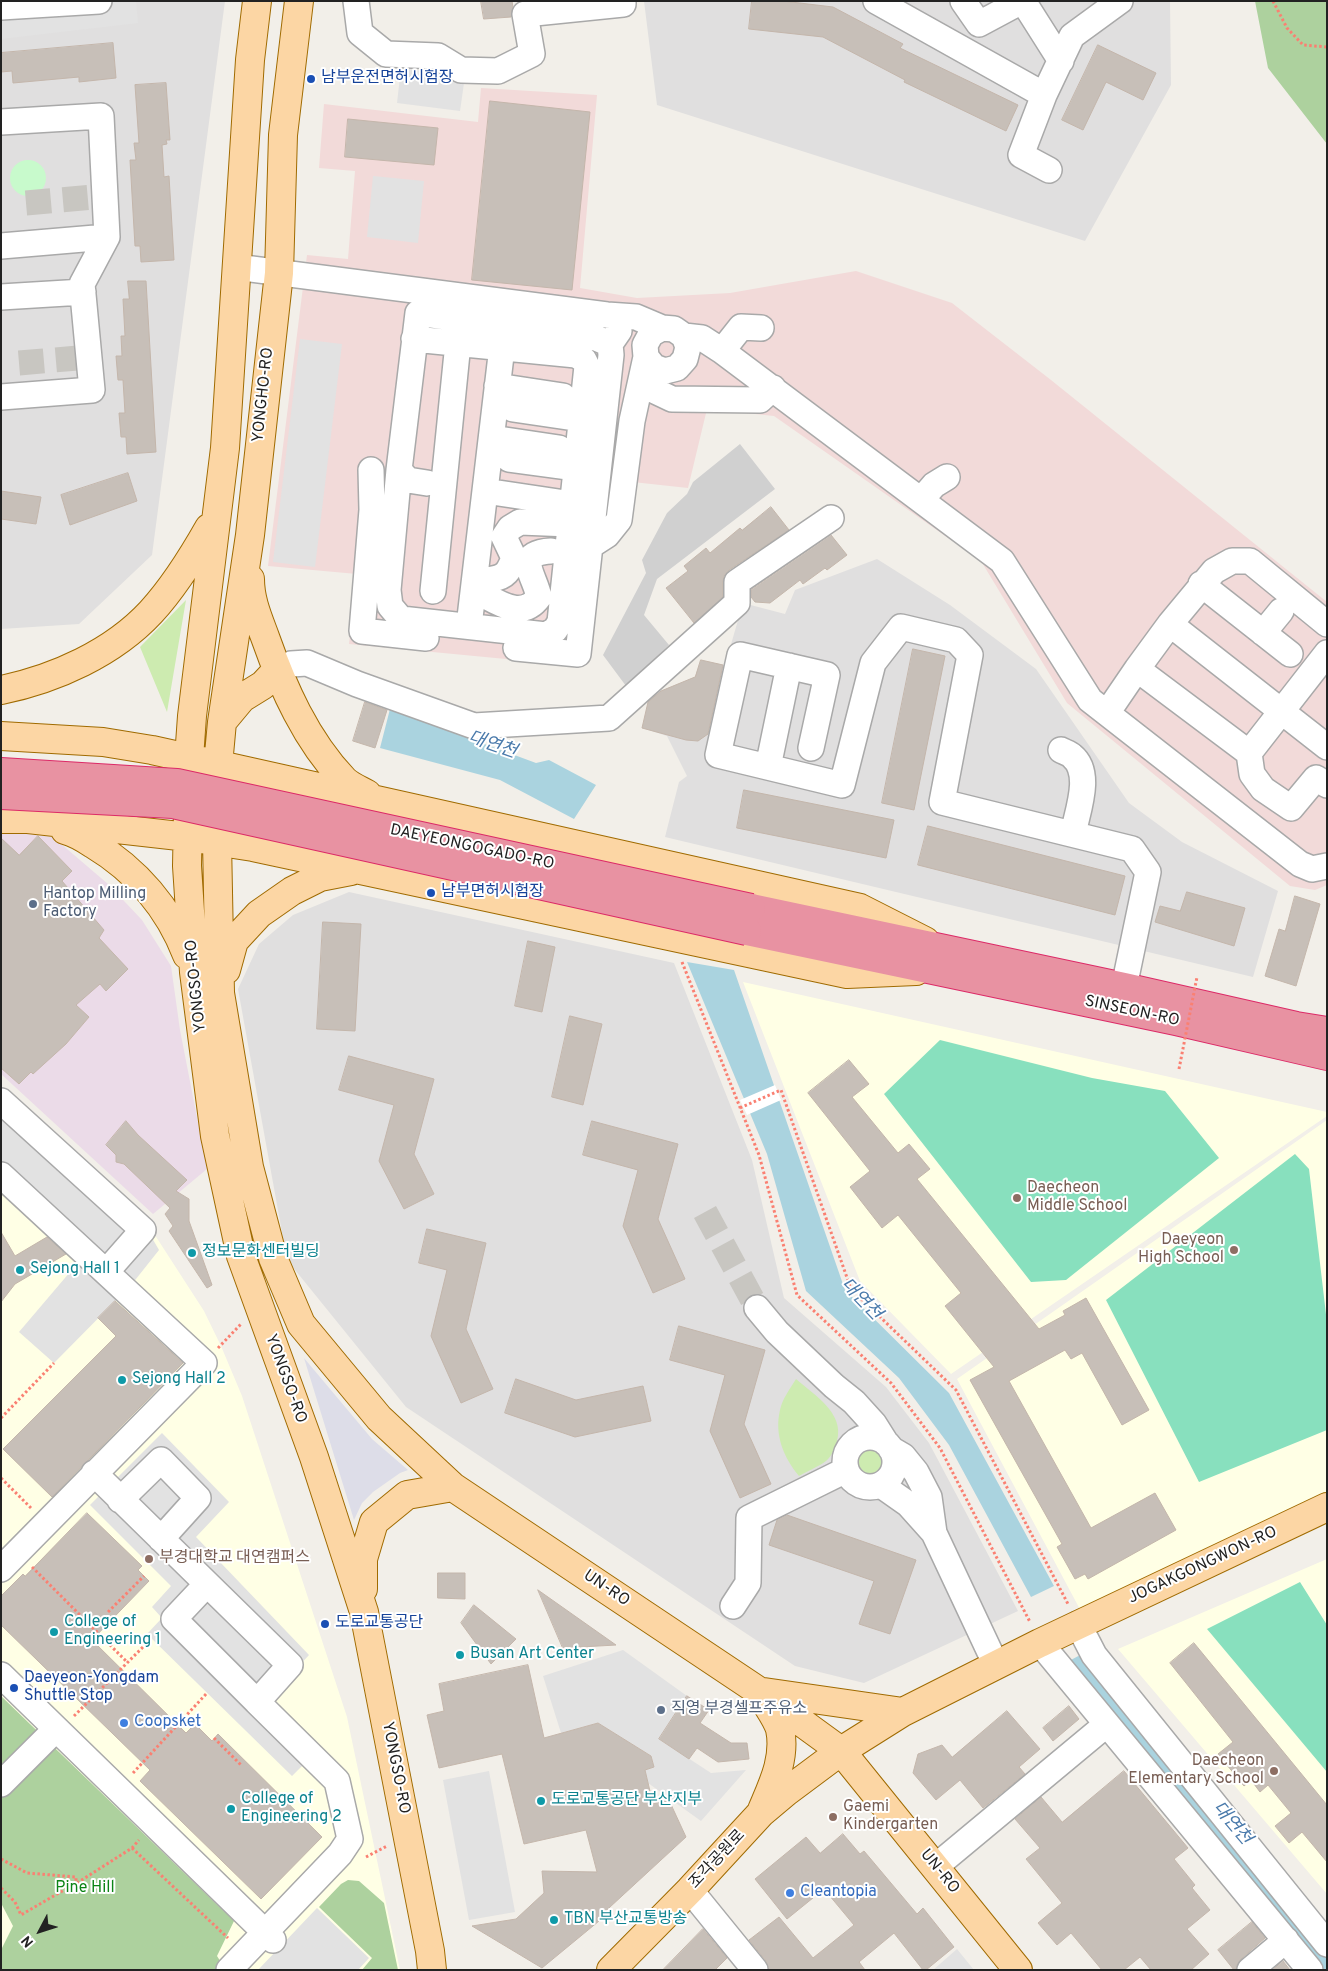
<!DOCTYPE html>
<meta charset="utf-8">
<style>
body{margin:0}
#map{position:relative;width:1328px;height:1971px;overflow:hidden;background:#f2efe9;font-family:Overpass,sans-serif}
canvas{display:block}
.frame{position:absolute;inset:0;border:2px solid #222;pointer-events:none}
.north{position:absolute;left:15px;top:1906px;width:50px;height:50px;-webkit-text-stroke:4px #fff;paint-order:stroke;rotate:230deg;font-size:14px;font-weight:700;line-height:20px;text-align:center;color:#222}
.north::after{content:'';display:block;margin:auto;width:18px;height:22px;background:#222;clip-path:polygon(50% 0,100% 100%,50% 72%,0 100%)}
</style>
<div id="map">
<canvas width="1328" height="1971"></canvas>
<div class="frame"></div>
<div class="north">N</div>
</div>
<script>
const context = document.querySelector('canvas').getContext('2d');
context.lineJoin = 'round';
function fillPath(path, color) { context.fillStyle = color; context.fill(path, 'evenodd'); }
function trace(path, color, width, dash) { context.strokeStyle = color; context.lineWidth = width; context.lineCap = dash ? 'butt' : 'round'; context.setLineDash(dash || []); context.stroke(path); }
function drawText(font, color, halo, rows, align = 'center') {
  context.font = font + ' Overpass,"Noto Sans KR",sans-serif'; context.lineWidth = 4; context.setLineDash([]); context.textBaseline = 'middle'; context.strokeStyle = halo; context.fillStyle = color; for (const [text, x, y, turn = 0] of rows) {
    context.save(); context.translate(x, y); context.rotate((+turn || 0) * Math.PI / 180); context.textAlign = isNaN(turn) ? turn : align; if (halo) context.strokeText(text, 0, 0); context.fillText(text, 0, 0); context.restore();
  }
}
const residential = new Path2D(`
 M1,1H225L152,555L79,624L1,629Z
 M644,1H1170L1171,85L1085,241L657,105Z
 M877,559L950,605L1036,669L1129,803L1182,842L1278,891L1253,977L665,837L679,782L687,776L667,736L642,728L650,695L695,677L700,660L725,665L743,603L785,614L795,590Z
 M349,892L674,963L752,1160L784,1298L886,1387L929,1443L1018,1611L864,1683L795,1666L406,1407L287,1260L238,989L259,944L293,915Z`);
const commercial = new Path2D(`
 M481,88L597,95L580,288L637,298L730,293L856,271L952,303L1051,380L1327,602V885L1315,890L1290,886L1067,703L981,561L774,416L707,409L688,488L605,479L579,666L349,644L357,574L268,566L307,255L348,259L355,171L319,168L324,104L478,122Z`);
const industrial = new Path2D(`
 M11,832L53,837L108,884L142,920L171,966L180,1030L207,1169L153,1214L1,1074V834Z`);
const education = new Path2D(`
 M743,982L1327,1112V1116L951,1374L860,1281Z
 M1,1093L151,1229L204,1311L221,1346L242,1396L347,1717L400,1970H1Z
 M1327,1120V1498L1083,1615L957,1379Z
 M1327,1559V1894L1118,1649Z`);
const religious = new Path2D(`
 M740,444L775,489L657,579L644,615L669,645L626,686L603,655L646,573L642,560L667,513L687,494L693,482Z`);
const grass = new Path2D(`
 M186,600L167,712L140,647Z
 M796,1379C814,1395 845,1413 837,1441C835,1448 832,1456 826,1461C818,1467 807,1471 799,1476C784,1458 774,1435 780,1410C782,1399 790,1389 796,1379Z
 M856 1463a15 15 0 1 1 30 0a15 15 0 1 1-30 0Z`);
const forest = new Path2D(`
 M1255,1H1327V144L1268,68Z
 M1,1696L234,1921L217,1956L224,1967L221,1970H1V1950L13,1926L1,1903Z
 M348,1880L359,1881L384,1903L398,1970H362L372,1958L319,1907L341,1884Z`);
const park = new Path2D(`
 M10 178a18 18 0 1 1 36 0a18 18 0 1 1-36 0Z`);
const pitch = new Path2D(`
 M940,1040L1092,1078L1165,1091L1219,1158L1066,1280L1031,1282L884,1094Z
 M1295,1154L1309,1169L1327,1323V1430L1199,1482L1106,1300Z
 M1300,1582L1327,1625V1772L1207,1629Z`);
const parking = new Path2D(`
 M1,1H136L138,23L1,39Z
 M401,68L465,76L460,111L397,103Z
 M373,176L424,181L418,243L367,237Z
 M300,339L342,344L315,567L273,562Z
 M1,1117L148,1231L159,1250L132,1284L54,1363L19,1332L76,1265L57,1231L1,1182Z
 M162,1433L229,1502L196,1537L309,1655L266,1701L306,1762L292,1776L147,1634L162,1618L152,1607L171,1586L90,1505Z
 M623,1650L687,1696L659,1739L711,1773L746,1770L701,1821L648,1783L645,1770L654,1767L651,1756L598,1723L561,1733L543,1676Z
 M489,1771L515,1912L469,1920L443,1780Z
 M317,1908L369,1958L358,1970H258Z
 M957,1949L974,1970H933Z`);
const plaza = new Path2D(`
 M304,1358L372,1439L408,1470L400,1473L373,1492L362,1503L354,1520Z`);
const water = new Path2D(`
 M390,709L536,763L549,760L596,785L574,819L500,780L380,748Z
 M687,962L734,970L845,1290L949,1393L1054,1586L1031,1597L949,1445L899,1378L806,1291L767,1154Z
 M1086,1652L1327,1949V1970H1320L1067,1662Z`);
const pier = new Path2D(`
 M775,1085L781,1100L747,1115L740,1100Z`);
const building = new Path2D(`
 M481,1H512L513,7L511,17L484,19Z
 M752,1H783L833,7L903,44L900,48L1018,105L1006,131L904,82L905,80L823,37L749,29Z
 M113,43L116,78L79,82V77L13,83L12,71L1,72V53Z
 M1098,45L1156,73L1143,100L1106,82L1083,130L1062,120Z
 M166,83L170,140H166L167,144L162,145L164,177L169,176L174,260L141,262L140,246H135L130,160H136L134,143H139L135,85Z
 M490,101L590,112L572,290L472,280Z
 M348,119L438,128L434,165L345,157Z
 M128,281H146L156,452L127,454L126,437H121L119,413H125L123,380H118L116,356H122L121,336H125L123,299H129Z
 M128,473L137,501L70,525L61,495Z
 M1,491L41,497L36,524L1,519Z
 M771,507L789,530L729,570L724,576L723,582V597L694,623L666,588L688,571L684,566L706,548L710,553L740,528L742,530Z
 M831,535L847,555L827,570L825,568L803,584L800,580L770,603L755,602L751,597V590Z
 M913,649L945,656L914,810L882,803Z
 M701,660L723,665L708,734L698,741L686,740L642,728L648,702L661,691L695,677Z
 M365,702L387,710L375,748L353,741Z
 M744,790L894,820L886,858L737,828Z
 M928,826L1125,876L1115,915L918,865Z
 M38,836L72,871L62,881L104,930L99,938L128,969L106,991L100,984L76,1005L89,1017L66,1044L33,1074L31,1072L19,1084L1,1068V838L19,855Z
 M1187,892L1245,908L1234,946L1155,922L1160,906L1180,911Z
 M1295,896L1320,904L1296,986L1265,976L1279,929L1285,931Z
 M323,922L361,924L355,1031L317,1029Z
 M528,941L555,947L542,1012L515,1006Z
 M570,1016L602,1024L583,1105L552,1097Z
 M349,1056L434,1079L414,1154L434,1194L404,1209L379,1161L394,1105L339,1090Z
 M849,1060L869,1084L852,1097L898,1153L909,1144L930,1169L917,1179L1039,1329L1065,1315L1063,1311L1086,1298L1149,1410L1122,1425L1082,1353L1071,1359L1065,1350L1009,1381L1091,1528L1155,1493L1176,1530L1088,1579L1085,1574L1075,1579L1057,1547L1062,1544L970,1380L994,1367L945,1306L961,1293L898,1215L882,1228L850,1187L870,1171L808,1093Z
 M126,1121L138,1135L187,1180L176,1191L189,1199V1221L212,1285L207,1288L169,1231L173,1226L165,1214L170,1208L124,1164L116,1162V1155L106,1145Z
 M592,1121L678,1144L658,1219L685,1279L653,1293L623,1226L638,1170L583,1155Z
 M427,1229L486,1243L466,1329L493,1389L461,1403L431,1336L447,1270L419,1263Z
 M1,1232L15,1256L47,1237L66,1254L15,1284L1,1302Z
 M115,1301L183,1363L52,1497L3,1449L116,1336L98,1318Z
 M679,1326L765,1350L744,1424L771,1484L740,1498L710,1431L725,1375L670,1360Z
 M516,1379L576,1400L643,1386L651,1421L575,1437L505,1413Z
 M87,1513L142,1566L138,1570L149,1581L92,1640L186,1733L195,1724L212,1741L218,1734L322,1837L261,1899L140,1781L150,1770L1,1625V1596L23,1574L25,1576Z
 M787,1515L916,1560L890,1634L859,1624L874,1581L769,1545L777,1520Z
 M438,1573H465V1599L438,1598Z
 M538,1590L616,1645L563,1648Z
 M474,1605L516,1639L491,1664L461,1623Z
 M1194,1643L1327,1805V1862L1302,1832L1289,1843L1275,1826L1291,1813L1268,1785L1260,1792L1251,1780L1244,1786L1218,1754L1233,1742L1170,1663Z
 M528,1665L544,1738L598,1723L651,1756L654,1767L645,1770L653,1804L668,1798L686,1837L597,1919L599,1921L542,1968L472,1926L516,1919L544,1893L542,1871L597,1872L586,1830L524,1844L502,1754L439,1768L427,1715L444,1711L439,1684Z
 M687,1696L709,1710L700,1723L731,1743H747L749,1759L718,1762L697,1748L689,1759L659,1739Z
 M1069,1706L1079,1719L1053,1741L1043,1728Z
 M1007,1711L1040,1749L1019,1767L1025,1774L983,1808L960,1780L936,1800L913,1773L918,1754L942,1745L952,1757Z
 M1124,1771L1188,1848L1174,1859L1195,1885L1192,1888L1210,1910L1187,1929L1209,1954L1191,1970H1151L1140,1957L1124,1970H1102L1071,1933L1057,1945L1038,1923L1062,1903L1026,1859L1040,1848L1015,1819L1041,1797L1062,1822Z
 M843,1834L860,1854L864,1851L917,1914L923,1908L954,1947L926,1970H923L894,1933L859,1962L865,1970H769L766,1961L749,1940L779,1917L813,1958L854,1925L824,1889L787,1919L755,1879L806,1837L820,1853Z
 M1252,1922L1265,1938L1241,1959L1237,1965L1236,1970H1234L1218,1950Z
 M703,1929L727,1958L715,1970H663Z
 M1283,1961L1290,1970H1273Z`);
const minorTunnel = new Path2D(`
 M26,203L105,196
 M19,363L89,357
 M705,1212L757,1308`);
const path = new Path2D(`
 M1273,1L1287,28L1303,45L1327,47
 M682,962L759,1155L797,1295L891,1383L940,1448L1030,1622
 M740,1108L781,1090L851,1289L956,1390L1068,1604
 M218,1348L242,1323
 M1,1418L54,1363
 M1,1478L31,1508
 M32,1567L127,1662
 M108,1612L144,1576
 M74,1716L151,1639
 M214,1738L242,1766
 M133,1773L207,1693
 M132,1848L228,1938
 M366,1857L387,1846
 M1,1859L27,1873L76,1877V1883L21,1915L15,1902L1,1888
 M77,1883L132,1848L139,1840`);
const minor = new Path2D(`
 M356,1L360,33L386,54L438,56L461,70L498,71L532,54L525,14L623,4V1
 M876,1L1044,95
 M963,1L979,24L1022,1
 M1023,1L1061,61
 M1,7L99,1
 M1,122L101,116L107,237L82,284L92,390L1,397
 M1049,170L1021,155L1044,95L1072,36L1120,1
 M1,246L107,237
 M236,267L607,315L636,317L662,328
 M1,297L83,292
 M684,336L688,347L685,359L677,368L665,371L654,367L646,357L645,345L651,334L662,328L674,329L684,336L702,338L722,351L1002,561L1090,700L1300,864L1312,869L1327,866
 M722,351L741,327L761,328
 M497,386L563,396
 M653,390L672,399L760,400L773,388
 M513,409L581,419
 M492,438L559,448
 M509,459L576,468
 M371,470L372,510L362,631L426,638
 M399,470L388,590L390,606L401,619L546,635L555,630L560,622L587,366L584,360L576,355L414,339
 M427,483L408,480L399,470L418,313L596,338L610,344L619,331
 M485,491L572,504
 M921,500L934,485L947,477
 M590,546L607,535L619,520L632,421L646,357
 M492,579C506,577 509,571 514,558L504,537L510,528L520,522L570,524
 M1201,584L1290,654
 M474,590C495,600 521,622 539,597C535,576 513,553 551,551
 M433,591L458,343
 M1327,624L1250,561H1232L1214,571L1170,624L1327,747
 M469,626L502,347
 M1263,633L1281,611
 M516,648L578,654L611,355L610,344
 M1137,669L1170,624
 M277,670L291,664L307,663L357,684L474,726L609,718L737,603V582L831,518
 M1107,713L1137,669L1249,753L1327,653
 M811,748L827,675L740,655L718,755L842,785L873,663L901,627L956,640L970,655L942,802L1132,849L1148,872L1124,987
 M1061,750C1064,752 1069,753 1072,756C1093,773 1077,812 1073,834
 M1249,753L1252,774L1263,789L1291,808L1316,778L1327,785
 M768,767L789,666
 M1,1101L143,1230L106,1272
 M1,1175L204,1363L1,1569
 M757,1308L777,1332L834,1386L854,1402L874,1424L886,1443
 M845 1462a25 25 0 1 1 50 0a25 25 0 1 1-50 0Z
 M891,1449L903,1456L916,1472L929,1497L934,1533L996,1665
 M94,1473L290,1665L257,1702L337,1781L350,1839L340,1854L229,1970
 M881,1485L908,1504L934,1533
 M120,1500L161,1460L198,1498L161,1539
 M207,1584L174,1619L257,1702
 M733,1606L748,1583L749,1518L846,1470
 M1078,1624L1094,1655L1327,1944
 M1040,1643L1310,1970
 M1,1675L273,1940
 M1,1784L56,1729
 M935,1867L1107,1724
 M690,1890L755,1970
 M1250,1970L1286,1940`);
const major = new Path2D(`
 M257,1L250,60L225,448L192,716L189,758L187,866L194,972L215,1136L241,1256L314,1457L364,1612L430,1951L432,1970
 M299,1L283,135L279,273L250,535L222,722L218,765L217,841L220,993L249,1167L273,1258L301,1324L379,1418L453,1487L760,1692L841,1751L1018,1970
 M250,579C250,600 258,618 265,637C283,688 306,740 344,780C350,786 360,790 367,794
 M1,690C55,679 113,653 151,612C174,587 192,558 209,528
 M222,722L242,698L263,685L277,670
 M1,736L103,742L152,750L860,908L925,941
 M1,819H28L188,837L253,847L847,974L916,971
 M65,830C76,833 84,838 93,844C136,870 169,908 187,955
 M226,970L234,941L259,914L292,891L320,877L351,871
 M363,1589V1559L374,1522L407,1495L453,1487
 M764,1692L903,1712
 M762,1810C773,1784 786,1758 780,1729C777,1719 768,1707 763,1698
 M611,1970L690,1890L761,1813L786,1792L841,1751L903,1712L1040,1643L1327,1507`);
const highway = new Path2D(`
 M751,908L1124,987L1296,1026L1327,1031
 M747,931L1176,1021L1327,1056`);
const pathBridge = new Path2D(`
 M1179,1069L1197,977`);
const highwayBridge = new Path2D(`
 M1,772L177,783L751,908
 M1,795L173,804L747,931`);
const markers = [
 [311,79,5,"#1a4fb4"],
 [431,893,5,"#1a4fb4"],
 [33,904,5,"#5c6f8a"],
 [1017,1198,5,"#8d6e63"],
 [1234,1250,5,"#8d6e63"],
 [192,1253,5,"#0f9aa8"],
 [20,1270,5,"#0f9aa8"],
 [122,1380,5,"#0f9aa8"],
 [149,1559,5,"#8d6e63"],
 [325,1624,5,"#1a4fb4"],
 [54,1632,5,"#0f9aa8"],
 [460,1655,5,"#0f9aa8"],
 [14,1688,5,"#1a4fb4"],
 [661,1710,5,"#5c6f8a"],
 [124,1723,5,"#3f7fe0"],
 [1274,1771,5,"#8d6e63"],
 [541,1801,5,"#0f9aa8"],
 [231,1809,5,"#0f9aa8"],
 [833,1817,5,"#8d6e63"],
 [790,1893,5,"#3f7fe0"],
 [554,1920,5,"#0f9aa8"]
];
const transitNames = [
 ["남부운전면허시험장",321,79],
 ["남부면허시험장",441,893],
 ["도로교통공단",335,1624],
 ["Daeyeon-Yongdam",24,1679],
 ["Shuttle Stop",24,1697]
];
const streetNames = [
 ["YONGHO-RO",264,395,-84],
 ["DAEYEONGOGADO-RO",472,848,12],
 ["YONGSO-RO",197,986,-96],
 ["SINSEON-RO",1132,1012,12],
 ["YONGSO-RO",285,1379,70],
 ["JOGAKGONGWON-RO",1203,1566,-25],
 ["UN-RO",606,1589,34],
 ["YONGSO-RO",395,1768,79],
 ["조각공원로",718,1860,-47],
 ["UN-RO",939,1872,51]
];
const serviceNames = [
 ["Hantop Milling",43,895],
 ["Factory",43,913],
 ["직영 부경셀프주유소",671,1710]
];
const educationNames = [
 ["Daecheon",1027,1189],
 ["Middle School",1027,1207],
 ["Daeyeon",1224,1241,"right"],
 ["High School",1224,1259,"right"],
 ["부경대학교 대연캠퍼스",159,1559],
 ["Daecheon",1264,1762,"right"],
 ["Elementary School",1264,1780,"right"],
 ["Gaemi",843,1808],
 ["Kindergarten",843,1826]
];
const cultureNames = [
 ["정보문화센터빌딩",202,1253],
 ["Sejong Hall 1",30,1270],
 ["Sejong Hall 2",132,1380],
 ["College of",64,1623],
 ["Engineering 1",64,1641],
 ["Busan Art Center",470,1655],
 ["College of",241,1800],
 ["Engineering 2",241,1818],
 ["도로교통공단 부산지부",551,1801],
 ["TBN 부산교통방송",564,1920]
];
const shopNames = [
 ["Coopsket",134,1723],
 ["Cleantopia",800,1893]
];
const parkNames = [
 ["Pine Hill",85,1889]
];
const waterNames = [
 ["대연천",492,746,19],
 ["대연천",860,1300,46],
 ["대연천",1231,1824,50]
];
fillPath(residential, '#e0dfdf');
fillPath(commercial, '#f2dad9');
fillPath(industrial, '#ebdbe8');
fillPath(education, '#ffffe5');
fillPath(religious, '#d0d0d0');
fillPath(grass, '#cdebb0');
fillPath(forest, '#add19e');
fillPath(park, '#c8facc');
fillPath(pitch, '#88e0be');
fillPath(parking, '#e2e2e2');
fillPath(plaza, '#dddde8');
fillPath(water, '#aad3df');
fillPath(pier, '#fff');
fillPath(building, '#c7bfb8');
trace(building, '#c4b6ab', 1);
trace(minorTunnel, '#c8c6c1', 25, [25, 12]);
trace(minor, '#a9a9a9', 28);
trace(major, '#a06b00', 30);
trace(highway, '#dc2a67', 30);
trace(path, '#fa8072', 3, [2.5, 2.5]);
trace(minor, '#fff', 25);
trace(major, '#fcd6a4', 28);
trace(highway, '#e892a2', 28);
trace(highwayBridge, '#dc2a67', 30, []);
trace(pathBridge, '#fa8072', 3, [2.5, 2.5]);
trace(highwayBridge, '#e892a2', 28);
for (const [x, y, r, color] of markers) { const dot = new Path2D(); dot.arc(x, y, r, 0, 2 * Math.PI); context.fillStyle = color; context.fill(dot); trace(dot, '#fff', 2); }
drawText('16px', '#164399', '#fff', transitNames, 'left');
drawText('16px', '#222', '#fff', streetNames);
drawText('16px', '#4e5e75', '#fff', serviceNames, 'left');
drawText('16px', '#785e54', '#fff', educationNames, 'left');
drawText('16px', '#0d838f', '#fff', cultureNames, 'left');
drawText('16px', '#366cbe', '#fff', shopNames, 'left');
drawText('16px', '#0c8416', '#fff', parkNames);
drawText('italic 18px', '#4a7aab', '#fff', waterNames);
</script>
